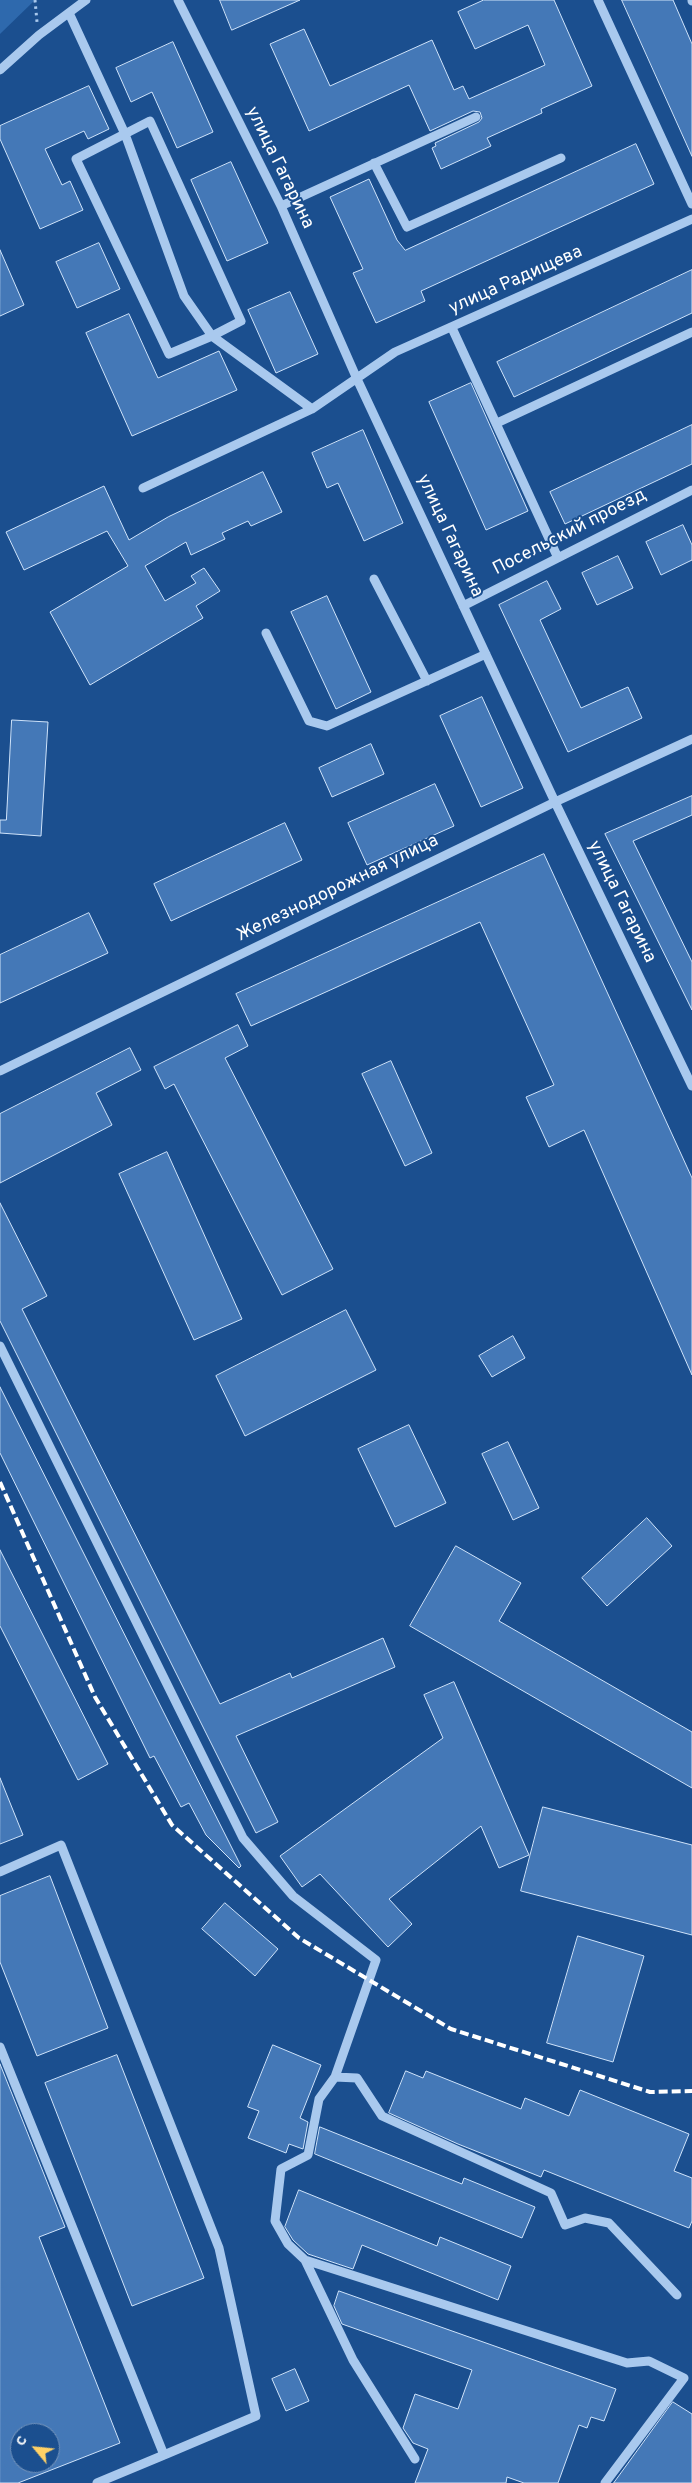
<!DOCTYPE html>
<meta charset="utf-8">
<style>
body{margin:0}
#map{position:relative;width:692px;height:2483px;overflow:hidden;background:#1b4f8f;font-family:Overpass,sans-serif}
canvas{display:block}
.north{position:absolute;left:10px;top:2423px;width:50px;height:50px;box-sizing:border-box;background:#1b4f8f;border:1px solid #7695bc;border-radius:50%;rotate:298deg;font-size:14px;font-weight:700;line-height:20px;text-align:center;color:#fff}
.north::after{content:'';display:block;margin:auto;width:18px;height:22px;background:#ffd166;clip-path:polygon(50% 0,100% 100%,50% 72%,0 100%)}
</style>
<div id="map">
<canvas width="692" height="2483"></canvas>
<div class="north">С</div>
</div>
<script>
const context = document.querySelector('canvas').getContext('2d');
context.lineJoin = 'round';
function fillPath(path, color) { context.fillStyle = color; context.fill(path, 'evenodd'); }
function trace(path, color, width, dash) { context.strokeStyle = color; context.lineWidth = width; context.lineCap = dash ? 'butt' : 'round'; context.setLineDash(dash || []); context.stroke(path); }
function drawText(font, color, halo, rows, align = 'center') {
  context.font = font + ' Overpass,sans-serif'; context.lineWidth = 4; context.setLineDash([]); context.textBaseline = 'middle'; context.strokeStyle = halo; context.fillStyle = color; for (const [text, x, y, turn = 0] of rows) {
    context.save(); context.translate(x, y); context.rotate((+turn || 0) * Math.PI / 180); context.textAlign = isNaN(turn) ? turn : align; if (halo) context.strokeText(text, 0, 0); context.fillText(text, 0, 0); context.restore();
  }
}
const green = new Path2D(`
 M0,0H35L0,34Z`);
const building = new Path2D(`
 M220,0H300L232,30Z
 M484,0H554L592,86L541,109L542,113L487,138L491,146L441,169L432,148L436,146L435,143L479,122L482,118L480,112L473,111L430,131L409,85L309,131L270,44L304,29L330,86L432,40L454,90L463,86L469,99L545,65L528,25L475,49L458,12Z
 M622,0H673L692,44V156Z
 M173,42L213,132L177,148L152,92L131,102L116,68Z
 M89,86L109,129L88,139L84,131L45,149L62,185L70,181L83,210L40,229L0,139V126Z
 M636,144L654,184L421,291L425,301L376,323L353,273L363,269L330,197L369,179L397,240L405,250Z
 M231,162L268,243L227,261L191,180Z
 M99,243L120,289L77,308L56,262Z
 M0,250L24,305L0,316Z
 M692,270V313L514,397L497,362Z
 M290,292L318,354L276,373L248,310Z
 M129,314L158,378L219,351L237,390L132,436L86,333Z
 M471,383L528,511L486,530L429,402Z
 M692,425V464L565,524L550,492Z
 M363,430L403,523L364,541L338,483L327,488L312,453Z
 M263,472L282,512L251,526L248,521L222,533L225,539L191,555L186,542L145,566L165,601L196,583L191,576L204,568L220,591L196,606L203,618L90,685L50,612L128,566L107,531L24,570L6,532L104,486L129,540L168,517Z
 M683,525L692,545V560L661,575L646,542Z
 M618,556L633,588L597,605L582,573Z
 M547,581L561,609L540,620L581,708L628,687L642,718L568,752L499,605Z
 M327,596L371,692L336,709L291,612Z
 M482,697L523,788L481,807L440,716Z
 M12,720L48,722L41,836L0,833V820H6Z
 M371,744L384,774L332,797L319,768Z
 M435,784L454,826L367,865L348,823Z
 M692,796V815L633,841L692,962V1010L605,834Z
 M285,823L302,860L171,921L154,884Z
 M544,854L692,1178V1375L584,1130L549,1147L526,1097L554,1085L480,922L251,1026L236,994Z
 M89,913L108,953L0,1003V955Z
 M238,1025L248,1046L225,1058L333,1269L282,1295L174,1084L165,1089L154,1067Z
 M130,1048L141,1070L96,1093L112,1125L0,1183V1114Z
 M391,1061L432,1153L405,1166L362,1074Z
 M167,1152L242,1319L194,1340L119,1174Z
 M0,1203L47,1296L22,1309L220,1704L290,1673L292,1678L383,1638L395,1667L236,1736L278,1822L256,1833L0,1321Z
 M346,1310L376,1370L245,1436L216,1376Z
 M513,1336L525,1358L492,1377L479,1356Z
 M0,1387L241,1866L239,1868L206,1835L189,1803L181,1807L154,1756L150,1758L0,1453Z
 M409,1425L446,1503L395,1527L358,1449Z
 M508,1442L539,1508L513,1520L482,1454Z
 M647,1518L672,1546L607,1606L582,1578Z
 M456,1546L521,1583L499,1621L692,1732V1788L410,1626Z
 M0,1550L108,1764L78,1780L0,1626Z
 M454,1682L529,1855L499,1868L481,1826L389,1899L412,1924L388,1947L320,1874L302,1887L280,1856L443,1738L424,1695Z
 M0,1778L23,1835L0,1844Z
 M543,1807L692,1845V1935L521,1891Z
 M50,1876L108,2028L37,2056L0,1962V1896Z
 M225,1903L278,1949L255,1976L202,1929Z
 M578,1936L644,1956L613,2062L547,2043Z
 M273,2045L321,2065L300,2118L308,2122L303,2149L289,2144L286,2153L248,2138L259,2111L248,2107Z
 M117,2055L204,2278L132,2306L45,2083Z
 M0,2064L65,2227L39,2237L120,2443L18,2483H0ZM20,2433H50V2463H20Z
 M406,2071L423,2078L426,2071L521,2109L525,2098L569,2116L580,2090L689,2134L674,2171L692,2178V2221L689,2228L544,2170L541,2177L458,2144L389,2113Z
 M320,2127L462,2184L464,2178L535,2207L522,2238L315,2154Z
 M299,2190L437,2246L440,2237L511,2266L498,2300L362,2245L353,2269L308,2254L293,2240L285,2227Z
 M339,2291L616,2389L604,2421L591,2417L587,2428L579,2425L558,2483H524L507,2477L506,2483H415L428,2449L413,2443L403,2428L415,2394L458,2409L472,2370L342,2324L334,2306Z
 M295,2369L309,2401L286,2411L272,2379Z
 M673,2402L692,2414V2483H614Z`);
const path = new Path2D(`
 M35,0L37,22`);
const minor = new Path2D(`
 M178,0L281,206L357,379L555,802L692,1086
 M598,0L692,204
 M692,0V1
 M69,13L125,134L184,296L212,336L241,321L150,121L76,159L169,354L212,336L312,409
 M0,70L39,35L86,0
 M374,163L407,227L561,158
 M281,206L476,117
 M452,328L558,558
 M497,423L692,332
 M143,488L312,409L395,352L692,219
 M374,579L427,681
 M463,606L692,490
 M266,633L309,721L327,726L486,654
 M0,1071L555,802L692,739
 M0,1346L243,1838L293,1896L376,1960L335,2077L319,2099L308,2155L281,2169L275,2221L288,2244L305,2260
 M0,1872L61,1845L219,2248L256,2416L164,2455
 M0,2047L164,2455L97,2483
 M335,2077L357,2078L382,2116L551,2193L565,2225L585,2218L609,2223L677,2295
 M415,2459L353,2360L305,2260L627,2363L649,2361L684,2378L605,2483`);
const rail = new Path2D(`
 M0,1482L95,1697L172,1825L299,1938L451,2029L650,2092L692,2091`);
const streetNames = [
 ["улица Гагарина",279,168,64],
 ["улица Радищева",516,281,-24],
 ["Посельский проезд",570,533,-27],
 ["улица Гагарина",449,536,65],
 ["Железнодорожная улица",338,889,-26],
 ["улица Гагарина",621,902,64]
];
fillPath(green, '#2e69ad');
fillPath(building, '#4478b7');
trace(building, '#cfe3fa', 1);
trace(path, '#a9c9ee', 3, [2.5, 4]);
trace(minor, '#a9c9ee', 9);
trace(rail, '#fff', 4, [9, 4]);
drawText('18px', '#fff', '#1b4f8f', streetNames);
</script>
